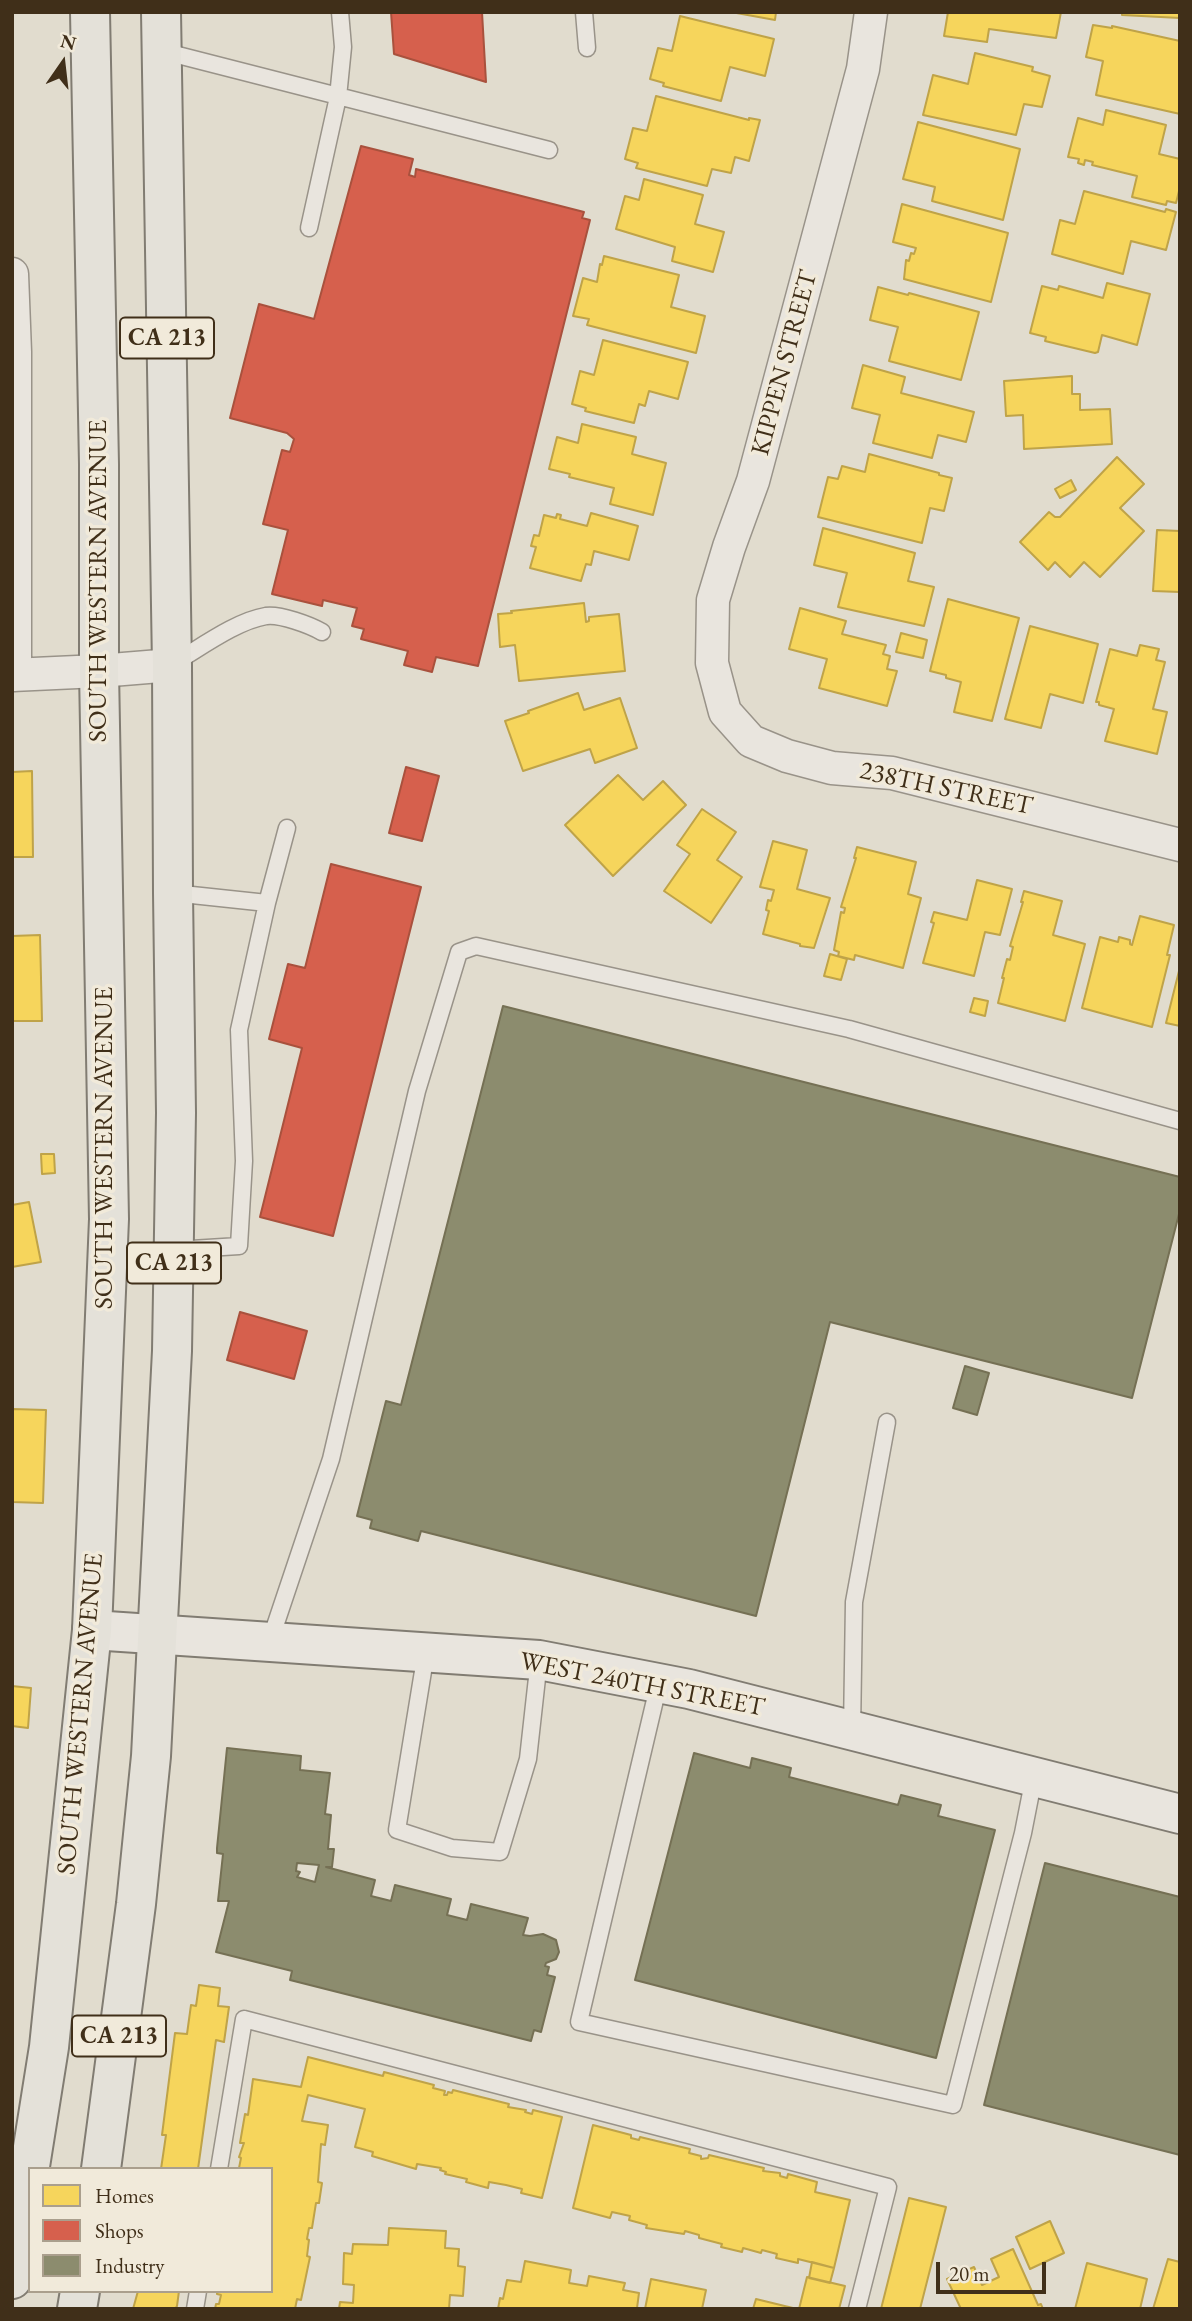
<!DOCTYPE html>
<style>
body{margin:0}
#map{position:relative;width:1192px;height:2321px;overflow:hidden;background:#e1dcce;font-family:"EB Garamond",serif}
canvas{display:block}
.frame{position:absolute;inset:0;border:14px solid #402f19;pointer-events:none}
.legend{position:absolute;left:28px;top:2167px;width:245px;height:126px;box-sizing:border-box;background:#f1eada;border:2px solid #aa9f8d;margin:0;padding:9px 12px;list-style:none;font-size:21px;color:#402f19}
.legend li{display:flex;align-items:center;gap:14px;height:35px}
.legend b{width:35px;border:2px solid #aa9f8d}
.north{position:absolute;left:28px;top:28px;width:70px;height:70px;-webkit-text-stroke:5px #f1eada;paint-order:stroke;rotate:14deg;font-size:19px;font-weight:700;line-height:28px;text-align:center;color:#402f19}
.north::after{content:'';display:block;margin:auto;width:24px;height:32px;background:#402f19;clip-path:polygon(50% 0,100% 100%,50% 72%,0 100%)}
.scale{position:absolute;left:936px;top:2262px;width:110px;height:32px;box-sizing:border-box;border:4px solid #402f19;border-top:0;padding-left:9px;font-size:21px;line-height:24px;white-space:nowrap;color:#402f19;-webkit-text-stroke:5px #f1eada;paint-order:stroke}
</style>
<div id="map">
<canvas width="1192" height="2321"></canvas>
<div class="frame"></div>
<ul class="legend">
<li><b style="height:19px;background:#f6d55c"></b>Homes</li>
<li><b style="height:19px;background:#d6604d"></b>Shops</li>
<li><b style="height:19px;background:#8c8c6e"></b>Industry</li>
</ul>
<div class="north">N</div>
<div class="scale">20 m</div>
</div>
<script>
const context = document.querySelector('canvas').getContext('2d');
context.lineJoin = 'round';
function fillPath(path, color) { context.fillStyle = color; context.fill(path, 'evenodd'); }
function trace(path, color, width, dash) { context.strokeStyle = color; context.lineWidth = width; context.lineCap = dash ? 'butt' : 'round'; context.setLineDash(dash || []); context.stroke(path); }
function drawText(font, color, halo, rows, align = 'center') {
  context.font = font + ' "EB Garamond",serif'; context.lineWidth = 7; context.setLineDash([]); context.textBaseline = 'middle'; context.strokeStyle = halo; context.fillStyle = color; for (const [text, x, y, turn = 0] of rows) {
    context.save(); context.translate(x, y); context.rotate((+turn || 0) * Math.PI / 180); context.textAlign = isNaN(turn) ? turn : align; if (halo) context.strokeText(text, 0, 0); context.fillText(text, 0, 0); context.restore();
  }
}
const homes = new Path2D(`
 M731,12H776L775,20Z
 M948,12H1061L1056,38L989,29L987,42L944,36Z
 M1122,12H1180V18L1122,15Z
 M680,16L774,39L765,76L730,67L721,101L663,86L664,83L650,79L658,48L672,51Z
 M1093,25L1112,28V26L1180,41V114L1096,95L1103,61L1086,57Z
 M975,53L1033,67L1032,71L1050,76L1042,107L1024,104L1016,135L923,115L933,75L968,84Z
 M656,96L749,120V118L760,120L749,161L735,157L731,173L712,169L707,186L636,168L638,163L625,159L633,128L647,131Z
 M1106,110L1166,125L1159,154L1180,159V187L1176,203L1167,201L1166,205L1132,197L1137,176L1092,165L1093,162L1085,160L1084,165L1078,163L1079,159L1068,157L1078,118L1103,125Z
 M918,122L1020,149L1003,220L932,201L935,187L903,179Z
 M644,179L703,195L695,224L724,232L713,272L672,261L675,247L616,229L625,196L639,200Z
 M1084,191L1165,212L1166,209L1176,212L1166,250L1131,241L1123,274L1052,254L1060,220L1075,224Z
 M902,204L1008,233L991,302L904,279L906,260L909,261L911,253L914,254L916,248L893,242Z
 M604,256L679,275L671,307L705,316L696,353L587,325L589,319L573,316L583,278L597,282L600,264L602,265Z
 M1107,283L1150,294L1137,345L1102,335L1098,352L1095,353L1045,341L1046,337L1030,333L1042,286L1058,290L1059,286L1103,298Z
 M878,287L908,295L909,293L979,312L961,380L889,361L898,327L870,320Z
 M603,340L688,362L678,399L649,391L645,406L639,404L634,423L585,411L586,408L572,404L580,371L594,375Z
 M863,365L905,377L901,393L974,412L966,442L938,435L932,458L873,443L880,415L852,408Z
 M1072,376V394H1080V410L1110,409L1112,444L1024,449L1023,415L1006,416L1004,381Z
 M582,424L636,437L632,454L666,463L653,515L610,504L614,488L569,477L570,474L549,469L557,437L578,443Z
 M869,454L939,473V475L952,478L944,511L930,508L922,543L818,517L828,477L838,479L842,466L865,472Z
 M1117,457L1144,484L1120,508L1144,531L1100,577L1084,562L1070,577L1055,562L1048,570L1020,542L1049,512L1055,517H1060Z
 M1071,480L1076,490L1060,498L1055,489Z
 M591,513L638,526L629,560L594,551L591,565L586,564L581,581L530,568L536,547L531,546L534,535L539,536L544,515L556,518L557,514L561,515L560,519L587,526Z
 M823,528L915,553L908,581L934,587L924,626L838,607L847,573L814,565Z
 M1157,530L1180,531V592L1153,591Z
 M948,599L1019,618L992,721L954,712L961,682L946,678V675L930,671Z
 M584,603L586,622L589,621V617L619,614L625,671L519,681L515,645L500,647L498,614L512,613L511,611Z
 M800,608L846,621L842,634L886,645L883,654L890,656L887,669L897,671L887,706L819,688L827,659L789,649Z
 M1030,626L1098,644L1083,703L1050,694L1041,728L1005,719Z
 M901,633L927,640L923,658L896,652Z
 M1140,645L1159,649L1156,660L1165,662L1153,709L1167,712L1157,754L1105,741L1114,709L1099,705V702H1096L1110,649L1137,656Z
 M578,693L584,710L620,698L637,748L595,763L590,749L523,771L505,721L529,713L528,711Z
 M32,771L33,857H12V772Z
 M618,775L643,800L663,781L686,805L613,876L565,825Z
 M702,809L736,832L717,860L742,877L711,923L664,891L690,854L677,845Z
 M773,841L807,850L797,889L830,898L814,948L800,946V944L763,934L769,911L766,910L768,900L771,901L774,890L760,887Z
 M857,847L916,862L908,894L921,898L903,968L855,955L854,960L838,956L839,952L834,950L841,912L844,913L845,908L841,907L856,858H854Z
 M977,880L1012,889L1000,935L985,932L974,976L923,963L934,923L931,922L934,912L967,920Z
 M1024,891L1062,901L1053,935L1085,944L1065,1021L998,1003L1004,978H1002L1007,959L1010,960L1013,947L1010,946L1023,902H1021Z
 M1140,916L1174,925L1167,955H1170L1152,1027L1082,1008L1100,937L1118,942L1119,937L1130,940V944L1132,945Z
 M40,935L42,1021H12V936Z
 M830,954L847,959L841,980L824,976Z
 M1179,971H1180V1026L1166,1023Z
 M974,998L988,1001L985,1016L970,1012Z
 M41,1154H54L55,1173L42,1174Z
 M29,1202L41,1262L12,1267V1205Z
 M12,1409L46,1410L43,1503L12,1502Z
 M12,1686L31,1688L28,1728L12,1726Z
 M199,1985L220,1988L218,2006L229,2007L224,2042L216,2040L198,2169H161L166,2135H162L175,2033L187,2034L191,2005L196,2006Z
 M308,2057L383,2076L384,2072L434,2085L433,2088L445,2091L444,2095H447L448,2092L452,2093L453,2090L509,2104L508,2107L526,2110L525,2112L532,2114L533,2110L562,2117L542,2198L521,2193L522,2189L506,2185L489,2182L488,2188L466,2182L467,2179L445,2174L446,2172L440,2170L441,2168L417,2164L416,2169L372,2156L373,2152L355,2147L365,2109L308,2095L302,2121L328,2125L325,2145L321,2144L318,2182L322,2183L319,2203H316L312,2228H309L307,2239L309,2240L307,2256L310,2257L301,2300L297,2299L295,2309H215L216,2304H219L221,2295L217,2294V2291H271V2169H236L239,2168L241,2158L239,2157L244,2143H240L245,2114L248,2115L253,2079L301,2087Z
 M593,2125L631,2135V2138L639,2140L640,2137L690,2149L689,2153L701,2156V2159L708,2158L709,2155L764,2168L763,2171L780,2173V2176L787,2178L788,2174L817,2182L815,2192L850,2200L834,2268L798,2259V2263L776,2258L777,2254L762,2250L761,2253L743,2248L742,2252L721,2247L722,2244L699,2238V2235L685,2231L684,2234L646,2228L647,2225L629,2220L630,2216L612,2212L610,2218L573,2208Z
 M909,2198L946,2207L920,2309H881Z
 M1050,2221L1064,2253L1030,2269L1016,2237Z
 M389,2228L446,2231L445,2248L459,2249L458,2266L465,2267L463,2296L450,2295L449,2309H339L340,2302L353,2303L354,2285L343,2284L344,2253L352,2254L353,2244L388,2245Z
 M1013,2249L1038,2305L1041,2304L1043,2309H961L947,2279L974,2267L982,2285L999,2277L991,2259Z
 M1168,2259L1180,2262V2309H1153Z
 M525,2261L571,2270L569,2283L587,2286L589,2276L625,2283L623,2290L639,2293L637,2308L640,2309H498L500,2298L503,2299L507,2280L521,2282Z
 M812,2262L834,2268L830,2283L809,2278Z
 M1087,2263L1147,2279L1140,2309H1075Z
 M807,2277L845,2286L839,2309H799Z
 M651,2279L706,2290L702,2309H645Z
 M138,2291H179L177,2306L175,2309H133Z
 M756,2299L797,2309H753Z`);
const shops = new Path2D(`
 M391,12H482L486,82L394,54Z
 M361,146L413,159L409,175L415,177L416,169L584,212L582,218L590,220L478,666L436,657L432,672L404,665L408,651L361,639L364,629L352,626L357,608L323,600L322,606L272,594L288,530L263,524L282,450L290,452L294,439L287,433L230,418L259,304L314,319Z
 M406,767L439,776L422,841L389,833Z
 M331,864L421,887L333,1236L260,1217L302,1048L269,1039L288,964L305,968Z
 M240,1312L307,1331L294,1379L227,1360Z`);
const industry = new Path2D(`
 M503,1006L1180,1177V1210L1132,1398L830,1322L756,1616L421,1531L418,1541L370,1528L372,1520L357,1516L386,1401L401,1405Z
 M965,1366L989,1373L977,1415L953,1408Z
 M227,1748L301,1756L300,1770L330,1773L325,1814L331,1815L328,1849H334L332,1867H326L375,1880L371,1896L391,1901L395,1885L451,1899L447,1915L467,1920L471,1904L528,1918L523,1935L530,1936L543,1934L556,1940L559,1952L556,1959L546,1963L545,1966L549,1967L547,1975L555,1977L541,2032L534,2030L531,2041L290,1980L292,1971L216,1952L229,1901H218L223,1854L217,1853V1848ZM297,1863L319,1865L315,1882L297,1877L300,1872L296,1871Z
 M694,1753L750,1768L752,1758L791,1768L789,1777L898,1805L901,1795L941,1805L938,1816L995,1830L936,2058L635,1980Z
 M1045,1863L1180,1897V2155L984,2105Z`);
const lane = new Path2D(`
 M584,12L587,48
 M162,51L549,150
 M309,228L338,97L343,47L340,12
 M174,663C200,648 236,621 266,616C280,614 310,625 322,632
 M173,893L267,903L239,1030L244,1161L239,1246L175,1250
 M267,903L287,828
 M270,1641L331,1459L417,1091L459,952L476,946L849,1029L1180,1121
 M426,1653L397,1830L452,1848L500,1852L528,1759L539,1660
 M659,1683L579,2022L953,2105L1023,1833L1034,1777
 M852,1731L854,1602L887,1422
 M219,2169L244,2019L888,2187L857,2309
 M195,2309L198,2291`);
const street = new Path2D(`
 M871,12L863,69L753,481L729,547L713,600L712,663L725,712L751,741L787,756L832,768L892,773L1180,845
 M12,274L15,352V675
 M12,675L99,671L172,665`);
const secondary = new Path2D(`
 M92,1630L539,1660L689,1689L1180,1814`);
const primary = new Path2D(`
 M101,2169L136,1904L151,1756L172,1351L176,1113L173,893L172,665L161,12
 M12,2279L49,2047L92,1630L109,1219L99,671V464L90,12
 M77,2309L80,2291`);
const shields = [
 [167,338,94],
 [174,1263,94],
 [119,2036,94]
];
const shieldNames = [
 ["CA 213",167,338],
 ["CA 213",174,1263],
 ["CA 213",119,2036]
];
const streetNames = [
 ["KIPPEN STREET",785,363,-75],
 ["SOUTH WESTERN AVENUE",99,581,-90],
 ["238TH STREET",946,789,12],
 ["SOUTH WESTERN AVENUE",105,1148,-90],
 ["WEST 240TH STREET",642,1685,11],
 ["SOUTH WESTERN AVENUE",81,1714,-85]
];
fillPath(homes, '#f6d55c');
trace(homes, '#bfa348', 2);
fillPath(shops, '#d6604d');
trace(shops, '#a9513d', 2);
fillPath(industry, '#8c8c6e');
trace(industry, '#757054', 2);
trace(lane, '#999389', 19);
trace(street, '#999389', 35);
trace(secondary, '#817c72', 42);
trace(primary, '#817c72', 42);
trace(lane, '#e9e5de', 16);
trace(street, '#e9e5de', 32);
trace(secondary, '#e9e5de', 38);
trace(primary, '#e4e1d9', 38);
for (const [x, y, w] of shields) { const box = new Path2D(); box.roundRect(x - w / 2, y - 20.5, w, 41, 5); context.fillStyle = '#f1eada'; context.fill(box); trace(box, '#402f19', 2); }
drawText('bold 24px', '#402f19', null, shieldNames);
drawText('26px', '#402f19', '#f1eada', streetNames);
</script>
